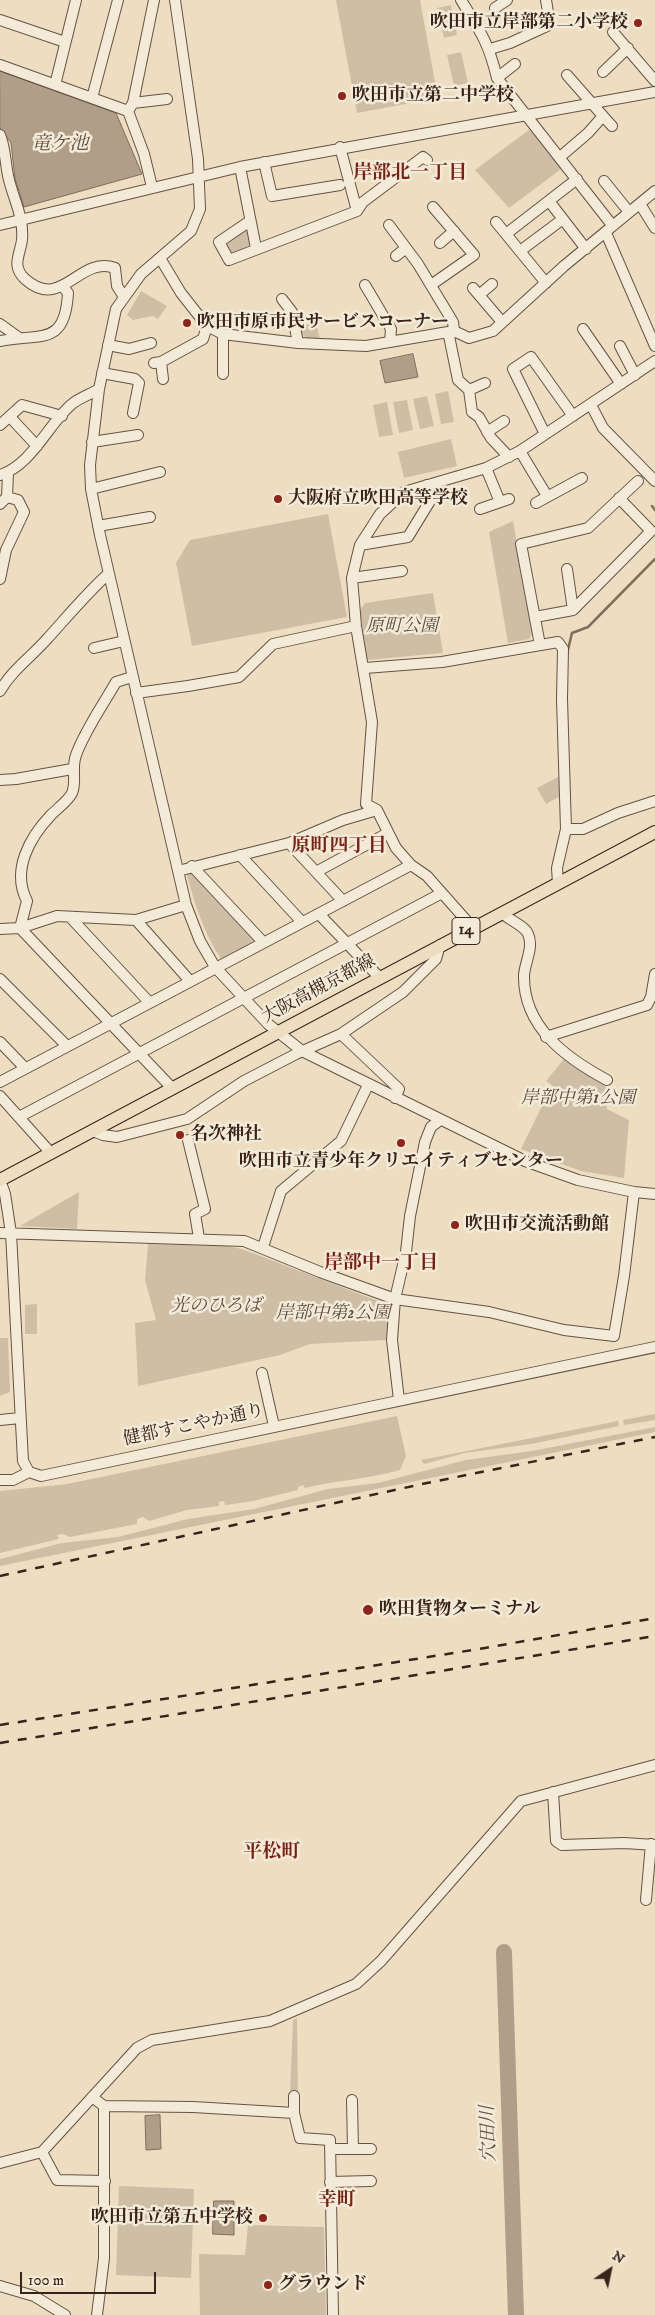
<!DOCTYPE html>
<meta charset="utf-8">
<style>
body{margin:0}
#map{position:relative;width:655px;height:2315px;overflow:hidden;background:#eddec1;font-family:"IM FELL DW Pica",serif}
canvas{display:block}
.north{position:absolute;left:585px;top:2245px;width:50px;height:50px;-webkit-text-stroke:4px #f3ead7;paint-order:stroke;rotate:34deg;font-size:14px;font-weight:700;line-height:20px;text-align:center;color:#39231b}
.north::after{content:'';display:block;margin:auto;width:18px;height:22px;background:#39231b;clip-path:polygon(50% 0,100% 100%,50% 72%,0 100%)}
.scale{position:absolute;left:20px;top:2272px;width:136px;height:22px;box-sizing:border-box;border:2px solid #39231b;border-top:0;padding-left:6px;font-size:15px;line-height:18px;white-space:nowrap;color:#39231b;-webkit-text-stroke:4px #f3ead7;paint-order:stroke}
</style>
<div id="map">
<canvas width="655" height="2315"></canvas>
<div class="north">N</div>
<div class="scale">100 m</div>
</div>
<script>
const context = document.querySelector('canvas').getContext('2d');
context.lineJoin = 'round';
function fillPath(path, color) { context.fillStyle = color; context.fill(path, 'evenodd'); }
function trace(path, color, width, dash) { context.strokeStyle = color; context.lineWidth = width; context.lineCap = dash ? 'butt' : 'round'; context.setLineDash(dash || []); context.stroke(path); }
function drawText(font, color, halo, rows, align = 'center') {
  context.font = font + ' "IM FELL DW Pica","Noto Serif JP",serif'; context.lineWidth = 5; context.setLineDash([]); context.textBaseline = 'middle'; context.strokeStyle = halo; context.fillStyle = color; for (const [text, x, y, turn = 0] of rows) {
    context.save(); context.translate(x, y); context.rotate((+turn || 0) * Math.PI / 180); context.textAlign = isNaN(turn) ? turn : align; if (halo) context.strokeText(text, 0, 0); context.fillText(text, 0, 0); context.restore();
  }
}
const green = new Path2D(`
 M336,0H420L438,98L357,113Z
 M451,5L457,35L444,38L437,8Z
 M461,52L468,83L454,86L447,55Z
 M533,127L564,167L509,208L475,170Z
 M244,229L247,231L250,245L233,254L229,253L224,247L225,242Z
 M141,291L167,306L158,319L153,316L133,320L127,315Z
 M316,323L320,339C307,339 303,339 299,326Z
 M448,391L454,422L441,424L435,394Z
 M427,396L434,426L420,429L413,399Z
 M407,400L413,430L399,433L393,402Z
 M387,402L393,435L379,437L373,405Z
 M451,439L457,466L404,478L398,452Z
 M328,514L347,617L192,646L176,563L190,540Z
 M513,521L533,632L529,639L508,643L489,532Z
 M433,593L443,653L367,660L360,610L365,603Z
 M562,775L561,796L546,804L537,788Z
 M193,873L255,939V942L221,959C204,933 195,905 187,875Z
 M564,1059L602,1080L605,1083L607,1109L629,1120L624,1178L581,1171L521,1149L552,1085L546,1081Z
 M79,1192L77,1229L20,1226Z
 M148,1244L227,1246L242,1249L386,1304L390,1309L386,1340L310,1344L280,1355L138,1386L135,1323L156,1320L145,1280Z
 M37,1304V1334H25V1305Z
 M0,1338H8L10,1392L0,1396Z
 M655,1414V1420L624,1425L623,1420Z
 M397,1416L406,1456L400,1470C369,1479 337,1480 305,1488L303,1485L298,1487V1490L253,1501L225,1505L224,1501L219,1502V1506L187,1510L149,1521L143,1517L137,1519V1524L70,1537L63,1534L57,1535L59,1539L0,1553V1491L67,1484Z
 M618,1421L619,1426L531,1444L465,1453L424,1464L421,1460Z
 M655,1427V1432L0,1566V1559L62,1543L118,1537L188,1519L254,1509L328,1489L378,1483L466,1460L532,1451Z
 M297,2018L298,2096L290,2095L293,2020Z
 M119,2186L194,2189L191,2278L116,2275Z
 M248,2225L324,2227L326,2315H200L199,2254L245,2255Z`);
const water = new Path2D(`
 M0,71L116,113L142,174L24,207L15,179L11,143L0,128Z
 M413,354L418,377L385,383L380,361Z
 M160,2115L161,2149L146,2150L145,2116Z
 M214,2201H234V2235L213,2234Z`);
const stream = new Path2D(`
 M652,506L655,510
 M567,654L572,633L588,627L655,559`);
const river = new Path2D(`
 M504,1952L516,2315`);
const minor = new Path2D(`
 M175,0L198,159L200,209L191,231L141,274L116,309L99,389L90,465L91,489L100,535L186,905L200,941L215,967L268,1024L302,1051L525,1161L578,1180L634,1192L655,1194
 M461,0C480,31 488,41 497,78L612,225
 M495,8L507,0
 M0,20L65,42
 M613,32L655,81
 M490,49L510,43L547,26L548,12L546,0
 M0,65L128,111L144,154L152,187
 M603,72L628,48
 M497,78L515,64
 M55,85L76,0
 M92,98L118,0
 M133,103L167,99
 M128,111L133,103L154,0
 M603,116L612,126
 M0,135C6,149 5,165 9,180C14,200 24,218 22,240C20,255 11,266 25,279C62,312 79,255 115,268L117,286L124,297
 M340,147L357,211
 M560,157L588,133L603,116L567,75
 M264,162L272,196L340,185
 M240,167L256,248
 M604,181L629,212
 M549,201L586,249
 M640,204L655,228
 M250,221L219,242L229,260L357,211L363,202L423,157L427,160
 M496,222L546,283
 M0,225L240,167L655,92
 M389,225L418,264L453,322L454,331L449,336L458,380L469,390L472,412L479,417L491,438L509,457
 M606,233L655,346
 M506,234L577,179
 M440,243L454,231
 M520,251L563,219
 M396,256L406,248
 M160,258L181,293L207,326L223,334L298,343L366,346L454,331L469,338L493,331L564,266L655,191
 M365,285L391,329L390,342
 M431,285L474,255L433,207
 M473,288L502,322
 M479,295L492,284
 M282,299L292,312L298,343
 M0,324L18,337
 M583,329L621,384
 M0,341C41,333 65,347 68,293L63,287
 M108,345L129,349L151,343
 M620,346L635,375
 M161,362L163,379
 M154,363L161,362L203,339L207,326
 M102,373L135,379L139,383L133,413
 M223,374V334
 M469,390L485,383
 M591,405L603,428L655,481
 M10,417L37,446
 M0,425L22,405L62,416
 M487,432L504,421
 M545,434L513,369L531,357L573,416
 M92,442L138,435
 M520,451L547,496
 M486,468L500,502
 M0,475C32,465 48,424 72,404C79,398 91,394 99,389
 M91,489L160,472
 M536,503L582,478
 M0,504L7,497L8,473
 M480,509L509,499
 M98,526L150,517
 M360,545L408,537L430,501L427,485
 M567,569L573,610
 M352,578L402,571
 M0,579L6,550L24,512L18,500L7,497
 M535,617L573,610L651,531L619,498
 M540,645L521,544L588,528L638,481
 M94,648L124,641
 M365,668L442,662L558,642L563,649L562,699L566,829L557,868L558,883
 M132,677L116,682C103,705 85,730 76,755C71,769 77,782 72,793C69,800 57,809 51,815C30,837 11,870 27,901L20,928L172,1088
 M0,691C12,670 31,657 47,639C67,617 86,594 108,574
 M136,693L188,686L239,677L273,644L356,626
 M0,780L16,779L72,769
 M566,829H583L618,813L655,801
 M289,843L343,901
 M240,855L302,922
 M192,866L263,942
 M178,871L289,843L343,820L377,810
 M316,872L388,833
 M502,913C509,920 525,926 528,934C534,947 525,962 524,975C523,1027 566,1058 607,1080
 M319,914L380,978
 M70,917L149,1002
 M136,920L190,981
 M473,928L427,876L411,865L396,848L377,810L366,804L372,722L356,626L352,578L360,545L380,514L404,492L486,468L520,451L655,361
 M0,929L20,928L57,916L136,920L186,905
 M0,979L67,1046
 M341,1034L399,1089L395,1098
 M546,1037L647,1005L651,997L655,974
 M0,1042L25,1068
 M0,1082L411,865
 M0,1096L50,1152
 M19,1117L442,893
 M93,1131L103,1135L117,1137L187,1119L244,1081L296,1054L341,1034L403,992L436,959L440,945
 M188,1140L205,1209L195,1214L199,1238
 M0,1180L5,1194L11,1233L23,1461L29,1472L41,1476L655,1347
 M0,1233L244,1241L320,1272L395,1299L489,1312L564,1330L614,1336L624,1276L634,1192
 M263,1247L281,1191L341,1141L368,1085
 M262,1373L274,1426
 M399,1400L392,1340L395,1299L406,1252L410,1216L425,1142L431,1127L440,1120
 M0,1420L20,1418
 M0,1480H13L29,1472
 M553,1792L556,1841L562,1845L624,1843L655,1845
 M646,1900L651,1844
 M92,2097L104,2106V2258L97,2315
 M352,2100L353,2149
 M104,2106L193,2107L294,2113L300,2138L330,2140L333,2315
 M294,2113V2096
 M330,2149H371
 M42,2152L57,2180L105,2181
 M0,2163L42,2152L137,2048L152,2040L270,2021L356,1984L381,1961L521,1801L655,1765
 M330,2182L371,2181
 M0,2286L34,2296L65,2315`);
const major = new Path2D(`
 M0,1180L655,832`);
const rail = new Path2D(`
 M0,1576L427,1483L655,1437
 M0,1725L485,1648L655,1618
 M0,1743L655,1636`);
const markers = [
 [638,23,5,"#8f2418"],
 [342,96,5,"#8f2418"],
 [187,323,5,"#8f2418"],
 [278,499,5,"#8f2418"],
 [180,1135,5,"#8f2418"],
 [401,1143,5,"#8f2418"],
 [455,1225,5,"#8f2418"],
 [368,1610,6,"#8f2418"],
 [263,2218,5,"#8f2418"],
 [268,2285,5,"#8f2418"]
];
const shields = [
 [466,931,28]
];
const shieldNames = [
 ["14",466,931]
];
const poiNames = [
 ["吹田市立岸部第二小学校",628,23,"right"],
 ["吹田市立第二中学校",352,96],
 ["吹田市原市民サービスコーナー",197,323],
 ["大阪府立吹田高等学校",288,499],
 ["名次神社",190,1135],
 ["吹田市立青少年クリエイティブセンター",401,1162,"center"],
 ["吹田市交流活動館",465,1225],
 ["吹田貨物ターミナル",379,1610],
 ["吹田市立第五中学校",253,2218,"right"],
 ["グラウンド",278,2285]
];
const parkNames = [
 ["原町公園",402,627],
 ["岸部中第1公園",578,1099],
 ["光のひろば",216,1307],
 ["岸部中第2公園",333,1314]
];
const streetNames = [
 ["大阪高槻京都線",319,990,-28],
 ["健都すこやか通り",194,1426,-12]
];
const waterNames = [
 ["竜ケ池",60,145],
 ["穴田川",490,2134,-92]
];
const neighbourhoodNames = [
 ["岸部北一丁目",410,174],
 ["原町四丁目",339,847],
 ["岸部中一丁目",381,1264],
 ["平松町",272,1853],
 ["幸町",337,2201]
];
fillPath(green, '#cebea5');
fillPath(water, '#b09e89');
trace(water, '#806d5d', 1);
trace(stream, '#806d5d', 2.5);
trace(river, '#b09e89', 16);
trace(minor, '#665244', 12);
trace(major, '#39231b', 14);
trace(minor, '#f3ead7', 10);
trace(major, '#eddec1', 12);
trace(rail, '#39231b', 2.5, [9, 9]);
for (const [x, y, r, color] of markers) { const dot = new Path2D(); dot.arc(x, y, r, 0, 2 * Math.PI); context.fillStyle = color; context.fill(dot); trace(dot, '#f3ead7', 2); }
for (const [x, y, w] of shields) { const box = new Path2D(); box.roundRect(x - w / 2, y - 13.5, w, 27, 4); context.fillStyle = '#f3ead7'; context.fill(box); trace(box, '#39231b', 1); }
drawText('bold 16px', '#39231b', null, shieldNames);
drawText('bold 18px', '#39231b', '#f3ead7', poiNames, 'left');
drawText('italic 18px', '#5e4a3e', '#f3ead7', parkNames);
drawText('18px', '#39231b', '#f3ead7', streetNames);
drawText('italic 19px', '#634e42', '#f3ead7', waterNames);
drawText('bold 19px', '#7a1f14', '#f3ead7', neighbourhoodNames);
</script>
